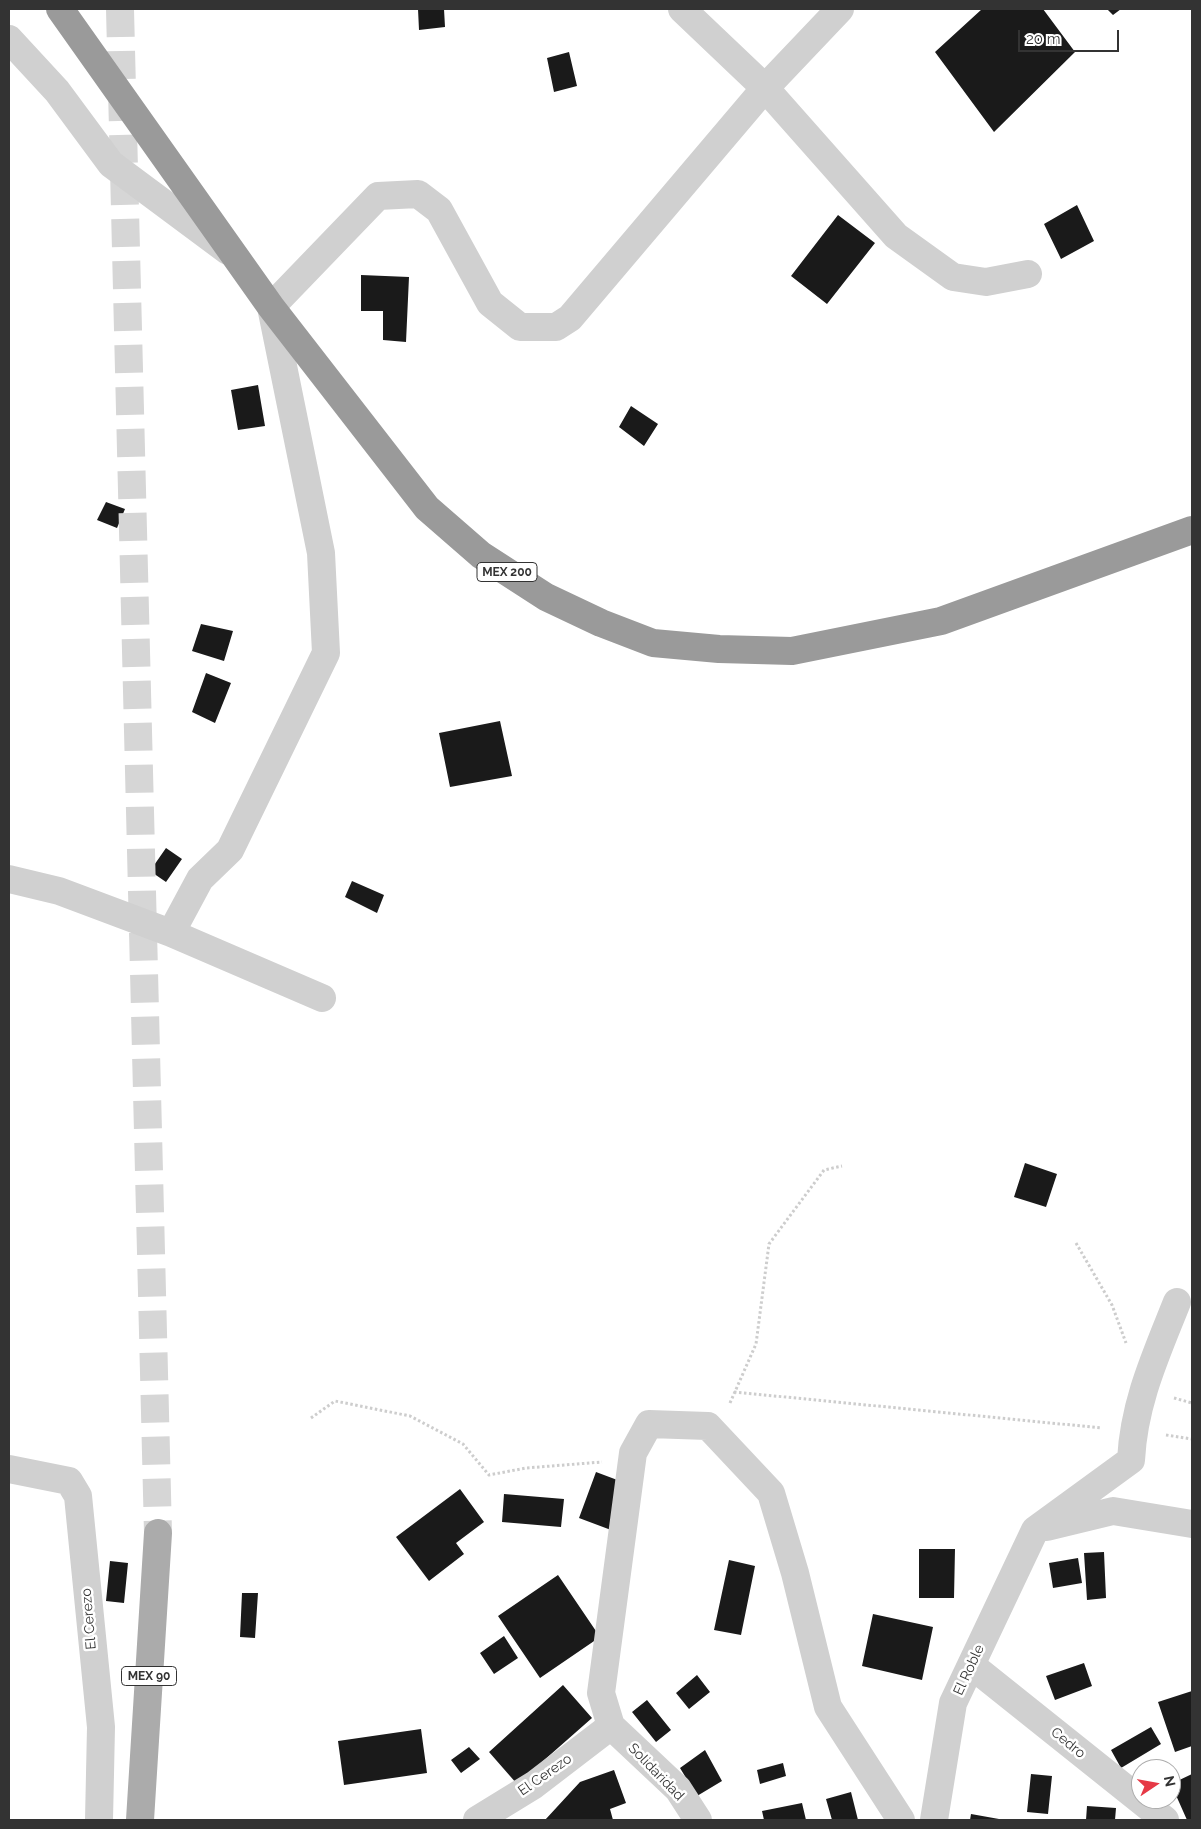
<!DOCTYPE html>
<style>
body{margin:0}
#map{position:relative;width:1201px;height:1829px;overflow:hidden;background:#fff;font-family:Raleway,sans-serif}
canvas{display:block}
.frame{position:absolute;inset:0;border:10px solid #333;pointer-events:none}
.north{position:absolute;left:1131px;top:1759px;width:50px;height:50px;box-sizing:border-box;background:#fff;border:1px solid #adadad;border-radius:50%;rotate:78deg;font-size:14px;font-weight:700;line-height:20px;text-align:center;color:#333}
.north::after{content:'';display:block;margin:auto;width:18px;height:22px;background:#e63946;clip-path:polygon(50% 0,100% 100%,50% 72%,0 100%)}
.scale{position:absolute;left:1018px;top:30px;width:101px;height:22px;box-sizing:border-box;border:2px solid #333;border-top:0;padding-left:6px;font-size:15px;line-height:18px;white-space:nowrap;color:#333;-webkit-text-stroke:4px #fff;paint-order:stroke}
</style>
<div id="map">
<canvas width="1201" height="1829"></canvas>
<div class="frame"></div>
<div class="north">N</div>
<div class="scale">20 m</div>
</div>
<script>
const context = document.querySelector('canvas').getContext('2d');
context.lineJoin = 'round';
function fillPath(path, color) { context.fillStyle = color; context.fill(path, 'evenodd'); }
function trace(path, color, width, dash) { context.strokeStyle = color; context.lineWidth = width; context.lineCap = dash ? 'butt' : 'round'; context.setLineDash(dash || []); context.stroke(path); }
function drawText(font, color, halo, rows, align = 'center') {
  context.font = font + ' Raleway,sans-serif'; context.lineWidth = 5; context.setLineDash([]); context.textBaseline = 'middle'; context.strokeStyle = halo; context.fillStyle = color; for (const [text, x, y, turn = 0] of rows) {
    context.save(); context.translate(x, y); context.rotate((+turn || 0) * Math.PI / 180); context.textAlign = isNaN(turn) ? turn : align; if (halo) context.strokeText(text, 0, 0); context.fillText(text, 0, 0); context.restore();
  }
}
const building = new Path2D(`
 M418,9H444L445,27L419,30Z
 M982,9H1043L1075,52L994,132L935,52Z
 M1107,9H1121L1113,15Z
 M569,52L577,86L554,92L547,58Z
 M1077,205L1094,241L1061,259L1044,224Z
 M838,215L875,243L827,304L791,276Z
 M361,275L409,277L406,342L383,340V311H361Z
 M258,385L265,426L238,430L231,390Z
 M631,406L658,424L644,446L619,427Z
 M106,502L125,509L117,528L97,520Z
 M201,624L233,631L224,661L192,651Z
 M206,673L231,683L215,723L192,712Z
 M500,721L512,776L450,787L439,733Z
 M166,848L182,859L166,882L150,871Z
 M352,881L384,895L377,913L345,897Z
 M1025,1163L1057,1174L1046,1207L1014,1197Z
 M596,1472L628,1484L611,1530L579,1518Z
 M460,1489L484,1522L456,1543L464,1554L429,1581L396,1537Z
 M504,1494L564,1499L561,1527L502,1522Z
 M919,1549H955L954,1598H919Z
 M1104,1552L1106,1598L1087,1600L1084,1553Z
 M1078,1558L1082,1583L1053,1588L1049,1563Z
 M729,1560L755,1566L741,1635L714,1630Z
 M110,1561L128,1563L124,1603L106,1601Z
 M558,1575L600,1637L540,1678L498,1616Z
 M242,1593H258L255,1638L240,1637Z
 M873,1614L933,1627L922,1680L862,1666Z
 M504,1636L518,1658L494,1674L480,1653Z
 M1084,1663L1092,1686L1055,1700L1046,1676Z
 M697,1675L710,1692L689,1709L676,1693Z
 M563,1685L592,1718L517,1784L489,1752Z
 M1192,1691V1746L1175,1752L1158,1702Z
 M647,1700L671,1730L656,1742L632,1712Z
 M1151,1727L1161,1744L1121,1768L1111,1750Z
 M421,1729L427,1773L344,1785L338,1741Z
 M469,1747L480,1759L461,1773L451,1760Z
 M705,1750L722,1781L697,1796L680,1768Z
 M783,1763L786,1776L760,1784L757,1770Z
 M614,1770L626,1803L610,1809L613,1820H545L580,1782Z
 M1031,1774L1052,1776L1048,1814L1027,1812Z
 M1192,1774V1820H1187L1171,1784Z
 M851,1792L858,1820H832L826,1799Z
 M802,1803L806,1820H764L762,1811Z
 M1087,1806L1116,1808L1115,1820H1086Z
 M971,1814L999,1819V1820H970Z`);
const majorTunnel = new Path2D(`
 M120,9L158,1533`);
const path = new Path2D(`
 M1076,1243L1112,1305L1126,1343
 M734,1392L1102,1428
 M1174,1398L1192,1403
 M730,1403L756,1344L769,1244L824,1170L842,1166
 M311,1418L335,1401L410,1416L463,1444L489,1475L526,1468L602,1462
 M1166,1435L1192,1439`);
const minor = new Path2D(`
 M682,9L765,88L896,236L953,277L986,282L1028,274
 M9,39L57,91L111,164L228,251
 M9,879L59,891L171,933L200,879L230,850L326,653L321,553L271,307L378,196L418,194L439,210L490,303L520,327H556L570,318L765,88L840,9
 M171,933L322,998
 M9,1469L69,1481L78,1496L101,1727L99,1820
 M1047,1527L1113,1511L1192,1524
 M971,1665L1165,1820
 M611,1726L601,1693L633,1453L649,1424L708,1426L771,1493L795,1573L828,1707L901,1820
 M611,1726L678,1789L698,1820
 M477,1820L534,1785L611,1726
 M934,1820L953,1703L1035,1530L1131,1460C1134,1402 1156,1355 1177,1302`);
const major = new Path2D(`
 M140,1820L158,1533`);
const highway = new Path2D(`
 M60,9L271,307L427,508L481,555L546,597L601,623L653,643L719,649L792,651L941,621L1192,530`);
const shields = [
 [507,572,60],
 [149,1676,55]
];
const shieldNames = [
 ["MEX 200",507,572],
 ["MEX 90",149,1676]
];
const streetNames = [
 ["El Cerezo",89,1619,-95],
 ["El Roble",969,1670,-65],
 ["Cedro",1068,1743,39],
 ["Solidaridad",656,1772,46],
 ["El Cerezo",545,1775,-35]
];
fillPath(building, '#1a1a1a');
trace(majorTunnel, '#d6d6d6', 28, [28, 14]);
trace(path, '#cdcdcd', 3, [2.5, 2.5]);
trace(minor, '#d0d0d0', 28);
trace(major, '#ababab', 28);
trace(highway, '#9a9a9a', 28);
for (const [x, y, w] of shields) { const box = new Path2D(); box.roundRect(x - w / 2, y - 9.5, w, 19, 4); context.fillStyle = '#fff'; context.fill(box); trace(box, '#333', 1); }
drawText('bold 12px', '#333', null, shieldNames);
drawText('14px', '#333', '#fff', streetNames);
</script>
